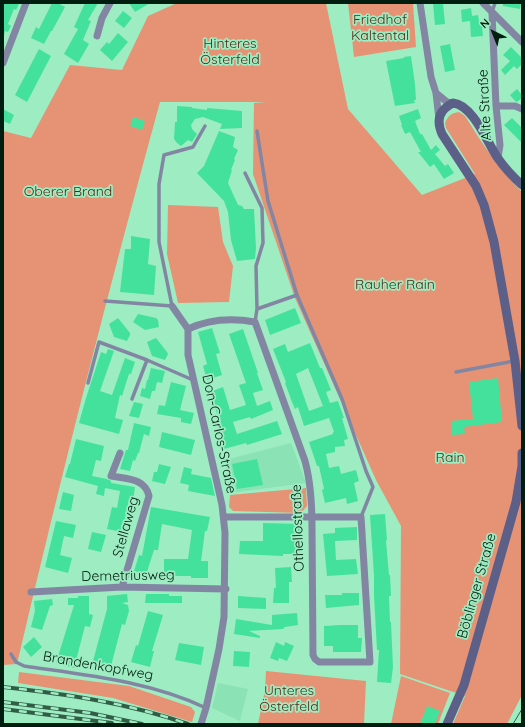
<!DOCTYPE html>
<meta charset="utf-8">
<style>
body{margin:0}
#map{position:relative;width:525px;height:727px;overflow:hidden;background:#9eecc2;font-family:Quicksand,sans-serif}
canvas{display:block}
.frame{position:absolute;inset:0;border:4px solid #001d0f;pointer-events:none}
.north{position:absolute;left:473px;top:12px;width:40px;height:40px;-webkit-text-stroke:3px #9eecc2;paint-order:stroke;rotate:317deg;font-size:11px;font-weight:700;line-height:16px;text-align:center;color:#001d0f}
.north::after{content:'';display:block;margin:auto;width:14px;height:18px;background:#001d0f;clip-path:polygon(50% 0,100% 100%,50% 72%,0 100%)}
</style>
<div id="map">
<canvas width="525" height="727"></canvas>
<div class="frame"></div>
<div class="north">N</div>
</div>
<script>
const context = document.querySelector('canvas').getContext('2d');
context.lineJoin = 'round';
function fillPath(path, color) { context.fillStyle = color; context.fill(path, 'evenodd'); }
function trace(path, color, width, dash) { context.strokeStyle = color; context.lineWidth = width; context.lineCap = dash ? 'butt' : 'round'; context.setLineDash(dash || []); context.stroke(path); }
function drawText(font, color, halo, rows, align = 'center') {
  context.font = font + ' Quicksand,sans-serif'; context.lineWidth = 3.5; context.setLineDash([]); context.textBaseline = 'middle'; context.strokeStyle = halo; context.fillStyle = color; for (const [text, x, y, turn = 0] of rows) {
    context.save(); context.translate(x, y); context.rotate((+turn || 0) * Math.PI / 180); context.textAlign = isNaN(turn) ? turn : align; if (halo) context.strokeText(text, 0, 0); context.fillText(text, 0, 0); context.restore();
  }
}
const built = new Path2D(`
 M291,443L306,483L230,493L225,460Z
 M218,683L248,689L240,721L212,708Z`);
const green = new Path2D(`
 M177,3H326L348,109L422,195L475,174L446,128L445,123C448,116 451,113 459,112L465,116C482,143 499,170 522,192V695L507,724H453L465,696L400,674L401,526L376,480L295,298L253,174L254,103L266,102H160C109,288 61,476 17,664L3,665V131L31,138L70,65L122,70L148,16Z
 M348,3H413L416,47L354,57Z
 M168,205L218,207L223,242L233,266L229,302L178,303L167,254Z
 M306,488L307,506L301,513L233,511L229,507L230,495Z
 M266,671L366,681L364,724H258L265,690Z
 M19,672L129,686L191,707L195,712L192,722L113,698L18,683Z
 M401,676L450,693L438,724H391Z`);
const building = new Path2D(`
 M3,3H16L19,4L16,10L14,9L8,24L11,26L8,32L5,31L4,36Z
 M52,3H58L65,7L52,31H51L44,44L31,38L36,27L39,29Z
 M85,3H98L88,20L91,21L83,40L89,44L78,63L64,54L78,29L74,27Z
 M129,3H150L135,12Z
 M433,3H443L445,24L435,25Z
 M503,3H521L520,9L503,6Z
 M471,8L472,16L478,15L480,26H482L483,36L471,37L470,21L462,22L461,10Z
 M123,11L132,18L124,28L115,21Z
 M118,33L128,42L112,61L100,50L107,42L109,44Z
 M450,44L455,70L445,72L440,46Z
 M511,47L522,58V64L517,69L514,66L505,75L501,70L510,61L503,55Z
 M39,49L51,56L27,102L15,95Z
 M411,56L415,84L416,100H414L415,103L395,106L386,61L404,58V57Z
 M517,89L522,95V98L517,102L515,101L510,95Z
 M177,106L192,107V108L207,110V108L242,111V128L220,129L222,124L203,117L195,119L191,125L192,129L197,134L192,142L188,140L181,146L177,143L174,139L175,122H177Z
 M3,109L14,115L10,124L3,121Z
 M418,109L421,118L415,121L420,134H422L431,150L436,145L440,150L435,154L445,166L448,164L454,173L444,179L434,164L430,167L418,152H421L410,132L405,134L401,125H402L399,116Z
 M133,117L145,121L142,130L130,126Z
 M512,118L522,128V143L504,125Z
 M219,131L235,137L233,147L238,150L234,159L235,160L231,170H232L228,183L238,205L242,206L244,209H254L256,248L255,259L237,261L231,240L228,212L224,201L197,173L204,166Z
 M131,236L150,239L148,264L156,266L154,295L120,292L125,249H131Z
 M295,308L301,323L270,335L265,320Z
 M138,314L156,318L158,320L159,327L145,330L133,322Z
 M118,318L130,333V335L127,341L114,337L109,324Z
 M212,328L220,353L216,354L222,375L207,380L203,366L207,364L198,332Z
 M243,329L258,373H257L263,390L253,393L257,406L270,401L273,410L251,419L250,417L233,422L237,434L277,421L282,434L247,445L246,443L224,449L220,437L222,436L215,415L217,414L210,392L223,387L230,410L246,405L239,385L246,383L229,334Z
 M156,338L167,352L168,354L165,360L152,356L147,342Z
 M310,343L320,368H322L331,390L326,392L330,403L338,401L344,418H342L348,439L344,440L345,446L335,447V452L326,454L329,468L339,466L341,474L356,470L359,481L354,483L358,501L347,504L346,498L325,503L322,490L324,489L319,466H317L309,442L333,434V432H334L329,418L304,426L298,407L295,409L292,402L285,383L286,382L273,349L285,344L288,352ZM308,368L323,406L309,411L296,374Z
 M108,349L114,351L100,391L112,395L125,358L135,362L131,374H129L122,396L120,395L115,418L123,420L119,434L79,423L86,398L101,352L106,354Z
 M151,368L165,371L162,383L157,382L155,391H152L150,399L140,396L142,388L145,389L147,380H148Z
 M498,378L502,422L464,427L465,434L452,435L451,421L473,419L469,382Z
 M171,382L186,386L180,410L194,413L191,424L181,422V418L157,414L159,405L165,406Z
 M134,402L143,404L139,418L129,416Z
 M134,423L151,427L149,436L144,434L139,453H138L135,461L133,460L130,471L120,469L126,450H128Z
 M162,432L195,440L191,455L159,447Z
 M76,439L104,446L101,461L96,460L92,476L107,479L111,481V483L135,487L133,501L129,500L122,532L107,529L112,507L117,508L120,491L105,488L104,496L96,494L98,486L65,477L69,464H70Z
 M257,459L263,485L237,489L232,464Z
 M159,464L171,467L165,484L152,481L154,472H157Z
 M184,467L192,469L191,474L211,478L215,496L188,491L189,485L180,483Z
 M63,492L74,495L71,511L59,509Z
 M151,507L210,517L207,531H205L201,561H208V578H191V576H164V559H188L192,530L162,524L158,550H154L146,575L134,571L139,555L142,556Z
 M385,514L387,540L386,541L389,575H390L391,596H389L390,622H391L393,667L391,683L377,682L379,650H377L374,596V575L370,515Z
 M56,521L76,525L73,538L64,536L60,555L72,558L68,573L45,567Z
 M263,523L300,524V538H297L296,554H283V556L239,554L240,541H263Z
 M357,527V540L335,541L336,560L356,559L358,574L327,576L323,534L335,533V528Z
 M92,532L106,535L101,552L88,549Z
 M291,567L292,582H289V603H273L274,588H276L275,568Z
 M342,593H359V605L326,608L325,595H342Z
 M127,594L128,602L122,603L128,605L129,611L125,625L122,624L111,666L93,661L107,609V596Z
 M146,594H169V596H182V603H145Z
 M78,596H89V614L93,615L90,627L85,626L74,668L56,663L74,605H68V598H78Z
 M238,596L266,598V609L238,608Z
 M52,599L53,605L50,606L42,630L31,627L35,611L34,601Z
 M148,611L163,615L152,651H154L150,667L131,662L136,645L138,646Z
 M297,613L298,625L285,627L283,629L249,631L260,636V638L234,634L236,619L272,625V615Z
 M340,625H358V638H362L361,652H333V646H324V626Z
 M34,637L42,647L31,657L23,647Z
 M276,642L284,646L285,642L294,646L287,661L279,658L278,661L270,658Z
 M179,643L204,647L201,665L175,660Z
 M234,651L250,652L249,667L233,666Z
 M427,706L440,711L435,724H420Z`);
const lane = new Path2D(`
 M492,12L495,3
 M257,131L268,201L297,295L342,399L366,471L373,487L361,517
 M245,173L262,208L263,243L256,266L257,309L255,322
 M105,301L172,306L159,242V184L164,155L193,147L205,126
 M257,309L297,295
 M456,372L514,361
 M88,383L99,342L147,360L193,380
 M132,399L147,360
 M11,654L16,662L24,666C85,675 149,681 206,708`);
const street = new Path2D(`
 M420,3L431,77L436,93L439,119
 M483,3L522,42
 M492,13L496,106L500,145L498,158
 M97,36L102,18L110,3
 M3,63L26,3
 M436,93L447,102L453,103
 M496,106H515L522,109
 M172,306L188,329V355L222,505L225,533L224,617L219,649L206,708L201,724
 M188,329C209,319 233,318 255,322L305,461C311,483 312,504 312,527L313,655L315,659L319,662H370L361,517H224
 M120,453L111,476C127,479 145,478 149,496L122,587
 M31,592L122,587L226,589`);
const secondary = new Path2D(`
 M522,185C513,177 504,167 497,157C487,142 473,105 453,103C439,110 436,120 442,134L476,186L484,205L494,242L515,361L522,426
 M447,724L464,685L516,502L522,466V453`);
const tram = new Path2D(`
 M513,724L522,709`);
const rail = new Path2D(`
 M3,687C66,694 128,703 188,724
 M3,702L90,713L142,724
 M3,709L112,723`);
const parkNames = [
 ["Friedhof",380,20],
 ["Kaltental",380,36],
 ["Hinteres",230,44],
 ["Österfeld",230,60],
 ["Oberer Brand",68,192],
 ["Rauher Rain",395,285],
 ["Rain",450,458],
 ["Unteres",289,691],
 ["Österfeld",289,707]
];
const streetNames = [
 ["Alte Straße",485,105,-93],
 ["Don-Carlos-Straße",219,434,78],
 ["Stellaweg",126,527,-74],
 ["Othellostraße",298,528,-92],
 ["Demetriusweg",128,576,-1],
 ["Böblinger Straße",477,586,-74],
 ["Brandenkopfweg",98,666,10]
];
fillPath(built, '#8be2b5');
fillPath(green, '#e69375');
fillPath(building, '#44e19d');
trace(lane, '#8386a3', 3.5);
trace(street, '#8386a3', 7);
trace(secondary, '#5c5f88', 9);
trace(tram, '#315d47', 1);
trace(rail, '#315d47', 4);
trace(rail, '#9eecc2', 2.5, [8]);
drawText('14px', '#572716', '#9eecc2', parkNames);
drawText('14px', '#001d0f', '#9eecc2', streetNames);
</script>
